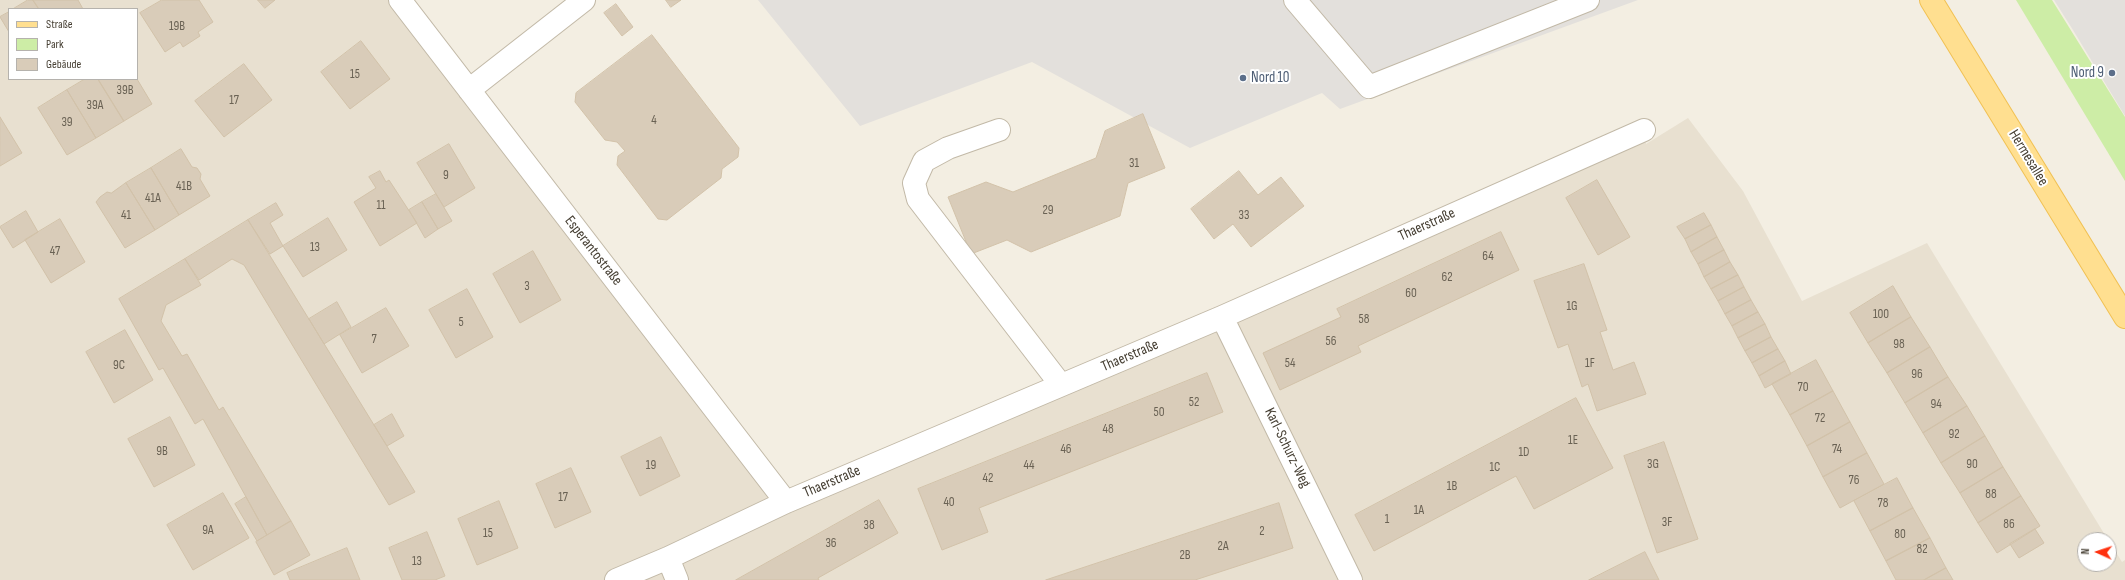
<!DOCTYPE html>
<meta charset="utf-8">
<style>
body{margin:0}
#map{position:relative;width:2125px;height:580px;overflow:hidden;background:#f3eee2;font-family:"Sofia Sans Condensed",sans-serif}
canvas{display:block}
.legend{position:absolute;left:8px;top:8px;width:130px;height:72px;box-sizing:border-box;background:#fff;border:1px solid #b5b2ad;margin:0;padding:5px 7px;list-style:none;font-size:12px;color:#453e32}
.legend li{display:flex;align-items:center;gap:8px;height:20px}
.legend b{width:20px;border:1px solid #b5b2ad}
.north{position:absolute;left:2077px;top:532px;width:40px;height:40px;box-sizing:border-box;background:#fff;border:1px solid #b5b2ad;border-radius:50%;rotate:273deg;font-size:11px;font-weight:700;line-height:16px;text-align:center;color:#453e32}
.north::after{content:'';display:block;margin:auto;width:14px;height:18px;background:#ff310e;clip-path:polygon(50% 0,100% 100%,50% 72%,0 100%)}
</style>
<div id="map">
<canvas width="2125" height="580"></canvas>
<ul class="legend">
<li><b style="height:5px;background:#ffdf90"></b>Straße</li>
<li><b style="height:11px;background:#cdeda6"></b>Park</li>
<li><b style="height:11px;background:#d9ccb9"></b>Gebäude</li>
</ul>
<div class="north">N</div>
</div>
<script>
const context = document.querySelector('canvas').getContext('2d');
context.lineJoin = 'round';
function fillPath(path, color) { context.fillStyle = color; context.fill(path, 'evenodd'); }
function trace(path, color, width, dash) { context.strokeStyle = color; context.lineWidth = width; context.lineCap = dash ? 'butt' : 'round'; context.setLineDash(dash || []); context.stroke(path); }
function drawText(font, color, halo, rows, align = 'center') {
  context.font = font + ' "Sofia Sans Condensed",sans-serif'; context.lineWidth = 4; context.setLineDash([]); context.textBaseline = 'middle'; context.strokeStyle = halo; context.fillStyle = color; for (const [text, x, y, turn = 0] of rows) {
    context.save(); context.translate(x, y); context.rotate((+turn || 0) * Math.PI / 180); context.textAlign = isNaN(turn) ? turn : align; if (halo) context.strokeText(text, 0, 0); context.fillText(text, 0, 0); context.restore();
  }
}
const residential = new Path2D(`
 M0,0H400L786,502L1644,130L1646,144L1688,118L1743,191L1802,301L1927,243L2108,540H2085V564H2109V541L2122,562L2125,560V580H0ZM9,9H137V79H9Z`);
const green = new Path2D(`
 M2016,0H2052L2125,117V181Z`);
const parking = new Path2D(`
 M758,0H1638L1340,109L1322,93L1190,148L1032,62L860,126Z
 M2054,0H2125V116L2073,30Z`);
const building = new Path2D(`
 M28,0H33L39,9H13Z
 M33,0H78L83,9H39Z
 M162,0H199L213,22L198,32L200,36L183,47L180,42L165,52L140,13Z
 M258,0H275L265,8Z
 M666,0H681L671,7Z
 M616,4L633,27L622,36L604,13Z
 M9,12V32L0,17Z
 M652,35L739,148L738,157L722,169L721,178L667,220L658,219L617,165L618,156L625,151L617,142L605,140L575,102L576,93Z
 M361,41L390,79L350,109L321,72Z
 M244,64L272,100L224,137L195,101Z
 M85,79H98L124,121L96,138L67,90Z
 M98,79H137L152,104L124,121Z
 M67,90L96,138L67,155L38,108Z
 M1143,114L1165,168L1128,183L1120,216L1031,252L1007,240L971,254L948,197L986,182L1013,192L1096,158L1105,131Z
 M0,117L22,153L0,166Z
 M449,144L475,188L444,207L417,163Z
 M181,149L192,167L197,168L201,174L200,179L210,196L179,215L151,168Z
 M151,168L179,215L155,230L126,183Z
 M380,171L386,182L389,180L417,223L380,246L354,202L376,188L369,177Z
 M1239,171L1258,195L1281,177L1304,206L1251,247L1233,224L1214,239L1191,209Z
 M1597,180L1630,237L1598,255L1566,198Z
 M126,183L155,230L125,248L96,202L100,197L107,192L111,193Z
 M436,194L452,221L438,229L422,202Z
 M422,202L438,229L425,238L409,210Z
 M276,203L283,215L270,223L283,246L270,254L248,220Z
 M26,211L38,232L13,248L0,227Z
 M1704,213L1711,225L1685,239L1677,227Z
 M328,218L347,250L303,277L283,246Z
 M60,219L85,262L51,283L25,240Z
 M248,220L374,425L415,492L389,505L244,265L232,259L199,280L185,259Z
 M1711,225L1717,237L1691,252L1685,239Z
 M1501,232L1519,270L1358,346L1361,352L1280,390L1263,353L1341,317L1337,309Z
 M1717,237L1724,250L1698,264L1691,252Z
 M1724,250L1730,262L1704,277L1698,264Z
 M533,251L561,300L520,323L493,274Z
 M185,259L201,285L166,305L161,321L182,356L187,354L219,410L223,407L291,521L267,535L203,419L195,424L163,368L159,370L119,299Z
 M1730,262L1738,275L1711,289L1704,277Z
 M1584,264L1607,330L1600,332L1613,370L1634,362L1646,394L1597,411L1588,384L1582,387L1568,344L1558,348L1534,281Z
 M1738,275L1744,287L1718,301L1711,289Z
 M1893,286L1911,317L1868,343L1850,313Z
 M1744,287L1751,300L1725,314L1718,301Z
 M467,289L493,337L456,358L429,310Z
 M1751,300L1758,312L1732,326L1725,314Z
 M337,302L351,327L324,344L309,319Z
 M386,308L409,346L362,373L340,335Z
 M1758,312L1765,324L1738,338L1732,326Z
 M1911,317L1930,347L1887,373L1868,343Z
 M1765,324L1771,337L1745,351L1738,338Z
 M125,330L153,380L114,403L86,352Z
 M1771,337L1778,349L1752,363L1745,351Z
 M1930,347L1948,377L1905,403L1887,373Z
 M1778,349L1785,361L1759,376L1752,363Z
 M1816,360L1833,391L1790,415L1772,384Z
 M1785,361L1791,374L1765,388L1759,376Z
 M1207,373L1223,412L979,508L988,532L942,550L918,489Z
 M1948,377L1967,406L1923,433L1905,403Z
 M1833,391L1850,422L1807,446L1790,415Z
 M1576,398L1613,468L1534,509L1516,476L1374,551L1355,515Z
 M1967,406L1985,436L1941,463L1923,433Z
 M392,414L404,436L387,446L374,425Z
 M170,417L195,465L154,487L128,439Z
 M1850,422L1867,453L1823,477L1807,446Z
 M1985,436L2003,467L1960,493L1941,463Z
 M661,437L680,476L640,496L621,457Z
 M1664,442L1698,539L1657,553L1624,456Z
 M1867,453L1884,484L1840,508L1823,477Z
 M2003,467L2021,496L1978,523L1960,493Z
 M571,468L591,512L555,528L536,484Z
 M1897,478L1913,508L1870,531L1854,501Z
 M223,493L249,538L193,570L167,525Z
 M2021,496L2040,526L1997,553L1978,523Z
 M246,497L267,535L257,541L235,504Z
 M879,500L898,533L818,578L819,580H736Z
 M499,501L518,548L477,565L458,519Z
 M1279,503L1293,548L1195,580H1046Z
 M1913,508L1930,538L1886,561L1870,531Z
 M291,521L310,555L274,575L256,542Z
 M2035,529L2044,543L2019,558L2010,544Z
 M427,532L445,576L435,580H402L389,548Z
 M1930,538L1946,568L1924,580H1896L1886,561Z
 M347,548L360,580H290L287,573Z
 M1645,552L1659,580H1589Z
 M1946,568L1953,580H1924Z`);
const minor = new Path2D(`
 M400,0L786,502
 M1295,0L1369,87L1588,0
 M469,90L584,0
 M999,130L948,148L924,161L914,183L918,199L1061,385
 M1222,317L1351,580
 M668,558L677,580
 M616,580L668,558L786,502L1222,317L1644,130`);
const major = new Path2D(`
 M1931,0L2125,317`);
const markers = [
 [2112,73,4,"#5c6f8a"],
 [1243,78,4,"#5c6f8a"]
];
const numberNames = [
 ["19B",177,27],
 ["15",355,75],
 ["39B",125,91],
 ["17",234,101],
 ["39A",95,106],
 ["4",654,121],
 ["39",67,123],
 ["31",1134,164],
 ["9",446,176],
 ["41B",184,187],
 ["41A",153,199],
 ["11",381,206],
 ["29",1048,211],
 ["41",126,216],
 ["33",1244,216],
 ["13",315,248],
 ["47",55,252],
 ["64",1488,257],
 ["62",1447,278],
 ["3",527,287],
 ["60",1411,294],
 ["1G",1572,307],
 ["100",1881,315],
 ["58",1364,320],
 ["5",461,323],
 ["7",374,340],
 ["56",1331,342],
 ["98",1899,345],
 ["54",1290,364],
 ["1F",1590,364],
 ["9C",119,366],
 ["96",1917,375],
 ["70",1803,388],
 ["52",1194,403],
 ["94",1936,405],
 ["50",1159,413],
 ["72",1820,419],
 ["48",1108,430],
 ["92",1954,435],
 ["1E",1573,441],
 ["46",1066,450],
 ["74",1837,450],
 ["9B",162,452],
 ["1D",1524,453],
 ["3G",1653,465],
 ["90",1972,465],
 ["19",651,466],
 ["44",1029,466],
 ["1C",1495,468],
 ["42",988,479],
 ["76",1854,481],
 ["1B",1452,487],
 ["88",1991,495],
 ["17",563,498],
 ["40",949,503],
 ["78",1883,504],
 ["1A",1419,511],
 ["1",1387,520],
 ["3F",1667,523],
 ["86",2009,525],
 ["38",869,526],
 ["9A",208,531],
 ["2",1262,532],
 ["15",488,534],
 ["80",1900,535],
 ["36",831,544],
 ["2A",1223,547],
 ["82",1922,550],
 ["2B",1185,556],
 ["13",417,562]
];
const serviceNames = [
 ["Nord 9",2104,73],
 ["Nord 10",1251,78,"left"]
];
const streetNames = [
 ["Hermesallee",2028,158,59],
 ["Thaerstraße",1427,225,-24],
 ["Esperantostraße",593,251,52],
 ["Thaerstraße",1130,356,-23],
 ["Karl-Schurz-Weg",1287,448,64],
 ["Thaerstraße",832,482,-23]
];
fillPath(residential, '#e8e0d0');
fillPath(green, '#cdeda6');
fillPath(parking, '#e3e0dc');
fillPath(building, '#d9ccb9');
trace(building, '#d2c2a9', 1);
trace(minor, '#c2b9a7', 24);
trace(major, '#f1c153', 24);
trace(minor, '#fff', 22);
trace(major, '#ffdf90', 22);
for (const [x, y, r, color] of markers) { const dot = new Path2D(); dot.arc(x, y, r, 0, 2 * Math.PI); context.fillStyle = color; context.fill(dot); trace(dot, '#fff', 1.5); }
drawText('13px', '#6a6254', null, numberNames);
drawText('15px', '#4e5e75', '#fff', serviceNames, 'right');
drawText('15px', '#453e32', '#fff', streetNames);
</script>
